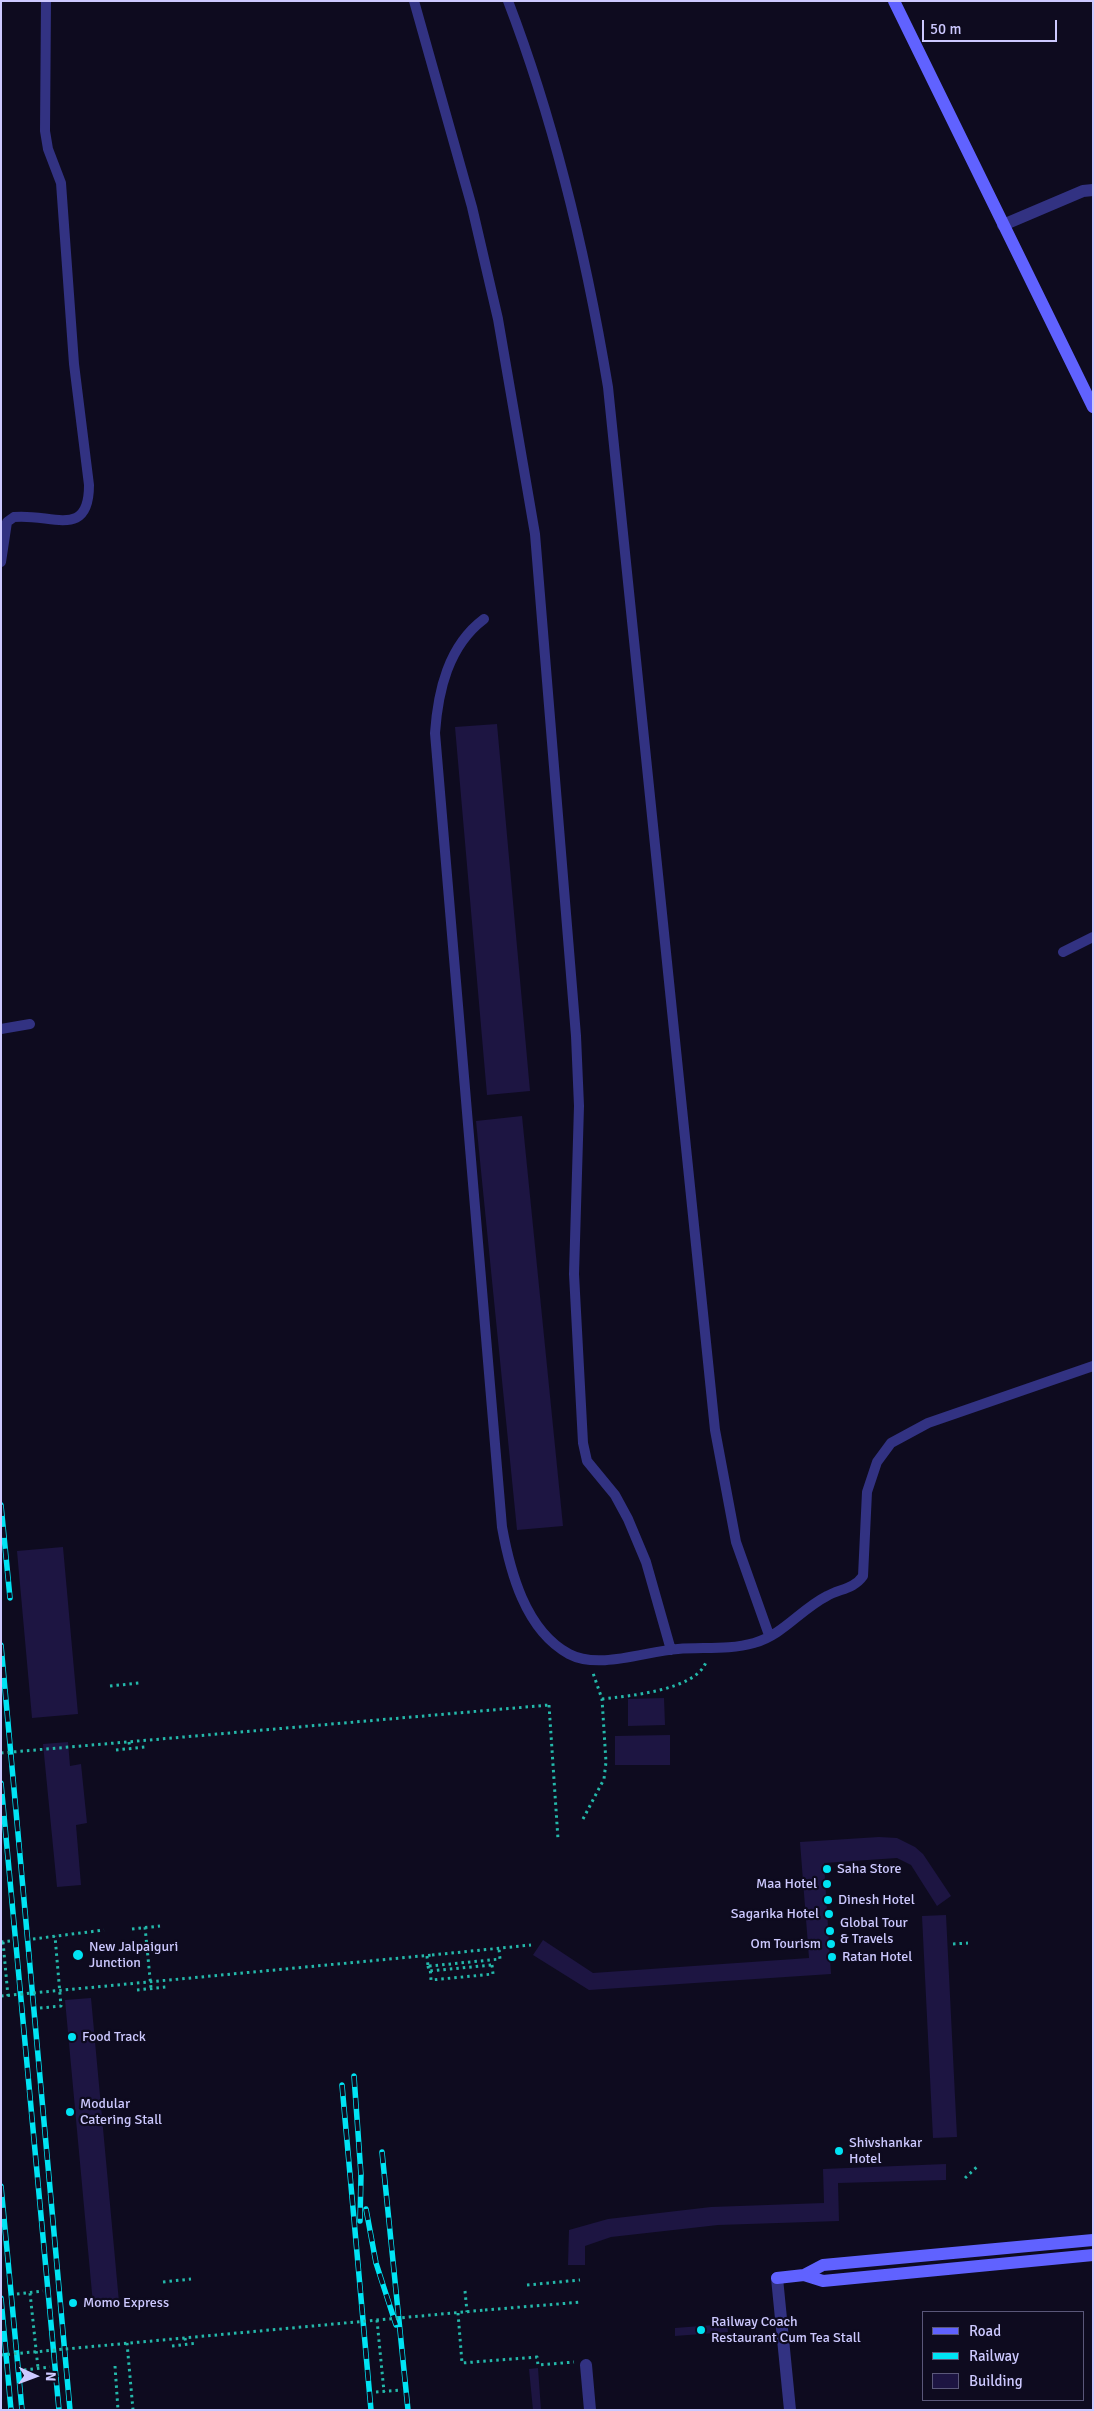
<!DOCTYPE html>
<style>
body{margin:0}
#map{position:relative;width:1094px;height:2411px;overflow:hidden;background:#0e0b1f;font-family:Signika,sans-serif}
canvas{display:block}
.frame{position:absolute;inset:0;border:2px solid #cdc9ff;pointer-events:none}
.legend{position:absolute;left:922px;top:2311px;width:162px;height:90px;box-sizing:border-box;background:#0e0b1f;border:1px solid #5a5779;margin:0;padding:6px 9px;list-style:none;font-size:15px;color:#cdc9ff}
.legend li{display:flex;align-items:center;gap:10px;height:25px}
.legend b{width:25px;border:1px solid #5a5779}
.north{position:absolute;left:10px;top:2351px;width:50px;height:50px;-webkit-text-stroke:4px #0e0b1f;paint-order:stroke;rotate:92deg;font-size:14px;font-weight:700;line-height:20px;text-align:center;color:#cdc9ff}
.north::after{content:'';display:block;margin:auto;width:18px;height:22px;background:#cdc9ff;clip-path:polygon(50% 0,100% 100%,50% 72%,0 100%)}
.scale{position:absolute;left:922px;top:20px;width:135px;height:22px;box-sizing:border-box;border:2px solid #cdc9ff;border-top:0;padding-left:6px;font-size:15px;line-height:18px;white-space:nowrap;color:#cdc9ff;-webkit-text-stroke:4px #0e0b1f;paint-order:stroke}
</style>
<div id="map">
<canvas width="1094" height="2411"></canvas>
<div class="frame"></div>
<ul class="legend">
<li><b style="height:6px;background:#6062ff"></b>Road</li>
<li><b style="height:6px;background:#00e4f4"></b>Railway</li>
<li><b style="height:14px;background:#1d1542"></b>Building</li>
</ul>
<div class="north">N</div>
<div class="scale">50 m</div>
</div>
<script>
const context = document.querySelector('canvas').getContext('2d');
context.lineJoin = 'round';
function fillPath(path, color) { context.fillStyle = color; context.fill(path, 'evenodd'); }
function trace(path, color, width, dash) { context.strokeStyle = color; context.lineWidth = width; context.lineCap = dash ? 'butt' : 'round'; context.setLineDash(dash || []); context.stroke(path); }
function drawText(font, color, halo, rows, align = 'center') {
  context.font = font + ' Signika,sans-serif'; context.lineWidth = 4.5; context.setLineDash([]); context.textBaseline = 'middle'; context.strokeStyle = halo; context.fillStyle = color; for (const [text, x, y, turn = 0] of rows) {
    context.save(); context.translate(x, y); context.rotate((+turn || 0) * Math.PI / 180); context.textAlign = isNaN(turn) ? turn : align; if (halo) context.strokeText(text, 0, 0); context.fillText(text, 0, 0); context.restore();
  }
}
const building = new Path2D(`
 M497,724L530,1091L487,1095L455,727Z
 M522,1116L563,1526L517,1530L476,1121Z
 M63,1547L78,1714L32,1718L17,1551Z
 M664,1698L665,1725L628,1726V1699Z
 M670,1735V1765H615V1736Z
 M68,1742L70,1766L81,1764L87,1823L76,1825L81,1885L57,1887L43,1744Z
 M879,1837L897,1838L915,1847L923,1854L951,1896L937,1906L911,1865L897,1858L824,1863L831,1974L589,1990L533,1955L543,1940L593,1973L809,1958L800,1842Z
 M946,1915L957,2137L933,2138L922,1916Z
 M91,1998L119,2302L93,2304L65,2000Z
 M946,2164V2180L838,2183L839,2221L718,2225L611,2237L585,2246V2265H568L569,2230L608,2219L711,2207L824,2203L823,2169Z
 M727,2324L728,2332L675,2336V2328Z
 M538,2368L541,2410H533L529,2369Z`);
const path = new Path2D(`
 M110,1686L139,1683
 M602,1699C629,1696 696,1690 706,1662
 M549,1705L558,1839
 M129,1742L130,1749
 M116,1750L145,1747
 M583,1819L604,1779L606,1762L602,1699L593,1673
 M145,1927L151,1988
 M132,1929L160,1926
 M33,1939L104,1930
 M1,1942L11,1941
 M3,1942L8,1996
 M953,1944L968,1943
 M432,1955L531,1945
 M427,1956L428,1966
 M492,1965L493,1974L431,1980L430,1966L500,1959L499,1949
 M137,1990L166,1987
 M40,2008L61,2006L55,1936
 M965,2178L979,2165
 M163,2282L191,2279
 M527,2285L580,2280
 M465,2291L467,2312
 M30,2293L38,2368
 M17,2294L43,2291
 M485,2310L582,2302
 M458,2313L462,2363L537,2357L538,2365L574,2362
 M377,2320L384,2392
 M185,2338L186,2344
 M127,2343L133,2410
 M172,2346L197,2343
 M115,2366L118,2410
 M24,2370L50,2367
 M376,2392L402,2390`);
const lane = new Path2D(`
 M414,1L472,207L498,319L535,534L576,1036L579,1106L574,1274L583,1443L587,1461L615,1495L628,1519L646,1562L671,1650
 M508,1C556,126 586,255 608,387L715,1430L736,1542L769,1635
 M1,562L7,522L14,517C51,513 89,540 89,485L74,364L61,183L48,149L45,131L46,1
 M484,619C448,646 438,691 435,733L502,1527C510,1571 525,1630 569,1654C599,1670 646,1651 678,1649C703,1647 729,1650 754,1643C783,1635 801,1609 827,1596C839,1589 854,1589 863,1576L867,1492L877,1462L891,1443L928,1423L1093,1366
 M1063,952L1093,937
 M1,1029L30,1024`);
const street = new Path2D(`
 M1003,225L1083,191L1093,190
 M777,2278L790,2410
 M586,2365L590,2410`);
const secondary = new Path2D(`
 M894,1L1093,407
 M804,2275L823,2265L1093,2240
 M777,2278L804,2275L823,2281L1093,2255`);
const rail = new Path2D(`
 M1,1505L10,1598
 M1,1645L70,2410
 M1,1783L59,2410
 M354,2076L361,2175L360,2221
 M342,2085L371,2410
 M382,2152L408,2410
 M1,2186L22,2410
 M366,2209L376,2263L396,2325
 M1,2298L11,2410`);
const pathBridge = new Path2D(`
 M1,1753L549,1705
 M428,1966L429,1971L492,1965
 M1,1996L432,1955
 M1,2355L485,2310`);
const markers = [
 [827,1869,5,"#00e4f4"],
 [827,1884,5,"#00e4f4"],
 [828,1900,5,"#00e4f4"],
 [829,1914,5,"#00e4f4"],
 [830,1931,5,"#00e4f4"],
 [831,1944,5,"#00e4f4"],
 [78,1955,6,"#00e4f4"],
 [832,1957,5,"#00e4f4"],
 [72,2037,5,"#00e4f4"],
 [70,2112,5,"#00e4f4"],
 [839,2151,5,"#00e4f4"],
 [73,2303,5,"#00e4f4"],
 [701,2330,5,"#00e4f4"]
];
const poiNames = [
 ["Saha Store",837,1869],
 ["Maa Hotel",817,1884,"right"],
 ["Dinesh Hotel",838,1900],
 ["Sagarika Hotel",819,1914,"right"],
 ["Global Tour",840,1923],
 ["& Travels",840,1939],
 ["Om Tourism",821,1944,"right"],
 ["New Jalpaiguri",89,1947],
 ["Junction",89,1963],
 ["Ratan Hotel",842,1957],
 ["Food Track",82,2037],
 ["Modular",80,2104],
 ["Catering Stall",80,2120],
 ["Shivshankar",849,2143],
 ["Hotel",849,2159],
 ["Momo Express",83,2303],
 ["Railway Coach",711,2322],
 ["Restaurant Cum Tea Stall",711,2338]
];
fillPath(building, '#1d1542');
trace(path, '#24b8aa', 3, [2.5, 4]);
trace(lane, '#323282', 10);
trace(street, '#323282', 12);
trace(secondary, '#6062ff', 12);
trace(rail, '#00e4f4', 5.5);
trace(rail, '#0e0b1f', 4, [11]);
trace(pathBridge, '#24b8aa', 3, [2.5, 4]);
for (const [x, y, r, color] of markers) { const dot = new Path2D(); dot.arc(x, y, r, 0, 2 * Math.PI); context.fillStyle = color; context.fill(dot); trace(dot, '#0e0b1f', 2); }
drawText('14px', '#cdc9ff', '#0e0b1f', poiNames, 'left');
</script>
